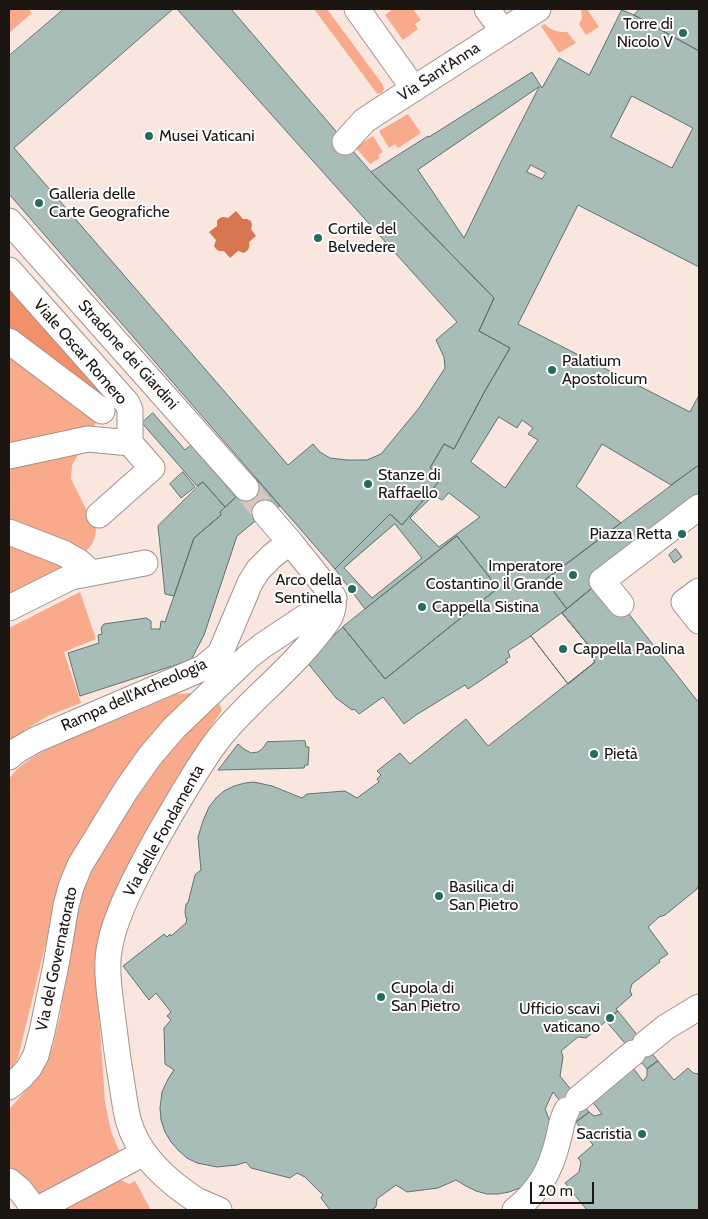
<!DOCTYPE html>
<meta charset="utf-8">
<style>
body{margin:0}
#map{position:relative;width:708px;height:1219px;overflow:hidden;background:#f9e6df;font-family:Cabin,sans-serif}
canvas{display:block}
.frame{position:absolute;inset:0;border:10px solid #1c1613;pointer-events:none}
.scale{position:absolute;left:530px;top:1182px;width:64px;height:22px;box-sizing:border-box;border:2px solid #1c1613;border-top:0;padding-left:6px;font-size:15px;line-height:18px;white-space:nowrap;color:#1c1613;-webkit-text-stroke:4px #fff;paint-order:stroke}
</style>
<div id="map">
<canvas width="708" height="1219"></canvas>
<div class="frame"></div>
<div class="scale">20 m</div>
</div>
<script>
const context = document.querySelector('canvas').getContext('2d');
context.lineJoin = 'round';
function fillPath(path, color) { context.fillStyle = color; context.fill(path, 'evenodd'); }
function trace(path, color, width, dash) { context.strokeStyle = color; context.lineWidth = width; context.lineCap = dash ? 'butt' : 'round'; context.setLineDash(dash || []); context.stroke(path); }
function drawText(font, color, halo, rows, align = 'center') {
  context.font = font + ' Cabin,sans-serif'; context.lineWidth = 4; context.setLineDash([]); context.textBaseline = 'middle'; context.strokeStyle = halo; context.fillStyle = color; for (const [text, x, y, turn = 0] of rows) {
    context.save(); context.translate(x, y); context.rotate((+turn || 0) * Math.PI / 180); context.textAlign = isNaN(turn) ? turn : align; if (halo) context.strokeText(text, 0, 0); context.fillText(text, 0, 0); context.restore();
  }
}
const green = new Path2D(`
 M9,9H28L32,13L9,33Z
 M314,9H327L383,85L384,89L382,93L378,94L375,91Z
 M393,9H413L421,20L415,24L418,29L403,40L385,15Z
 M581,9H587L599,27L586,35L579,24L582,18Z
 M545,24C551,31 558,32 567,32L576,43L559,53L541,26Z
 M408,114L421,133L398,148L395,144L389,148L379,131Z
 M373,136L383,152L378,155L380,158L370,164L355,147Z
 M9,353L97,421L92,429L9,448Z
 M82,448L72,465L71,479L96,529C95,543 91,546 81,556L9,525V462Z
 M9,538L66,569L9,599Z
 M80,592L96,639L64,652L81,703L48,716L25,730L9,743V628Z
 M191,693V697L62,877L18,1058L9,1072V779C26,754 71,739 99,727C125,716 151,705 177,694Z
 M218,701L222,710L177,777L149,827L97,982L105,1102L111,1131L120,1153L38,1195L9,1169V1109L37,1078L53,1045L60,1016L73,913L86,877L107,840L172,748Z
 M119,1179L129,1184L135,1181L151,1210H59Z`);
const forest = new Path2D(`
 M9,279L114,396L108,404L9,328Z`);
const water = new Path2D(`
 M236,211L243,219H247L251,221L252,225L251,229L256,236L249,242C250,247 249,250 244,253L238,251L230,258L224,251C219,252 216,250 214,246L216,240L209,232L217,226V221C220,217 223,216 228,218Z`);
const building = new Path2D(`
 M64,9H173L14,148L288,465L313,444L320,452L330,458L347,460H367L381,454L419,408L445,368L444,357L436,340L457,322L177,9H231L371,172L494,298L479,331L510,348L485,391L454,449L444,444L430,468L442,478L402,525L390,514L335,569L9,194V56Z
 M640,9H699V51L634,15Z
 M622,10L634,15L699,51V267L578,205L518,324L690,412L699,395V465L671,485L602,444L580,481L576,486L621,523L545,580L567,609L562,613L589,646L585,649L595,662L568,684L531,636L508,651L510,657L505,660L508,662L468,689L465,685L416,715L404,724L383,697L359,714L354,709L352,710L336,698L306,661L343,627L385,679L498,588L457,536L365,609L335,569L390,514L402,525L442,478L430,468L444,444L454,449L485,391L510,348L479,331L494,298L371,172L428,136L429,137L532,72L542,88L559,58L589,75ZM539,87L501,162L464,238L418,170ZM632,96L693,128L672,168L611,137ZM499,417L517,428L522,420L533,428L528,434L538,440L505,488L471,462ZM449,493L480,517L439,547L410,518L434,495L442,500ZM395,524L422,558L372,598L344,568Z
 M531,165L546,173L542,179L527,172Z
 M153,413L185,450L191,445L236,497L225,507L203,482L197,486L142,423Z
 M699,465V507L602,580L567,609L545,580Z
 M183,472L195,487L181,498L170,484Z
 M257,479L280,506L265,513L237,536L204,635L191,660L80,696L68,653L99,643L98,635L102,634L101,628L104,624L146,618L151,621V629H160L161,621L165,622L194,538L221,515L220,512L225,507Z
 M203,482L225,507L220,512L221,515L194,538L174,596L165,594L158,526Z
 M457,536L498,588L385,679L343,627Z
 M676,549L682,557L674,563L669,555Z
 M602,580L699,703V884L697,889L665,915L659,917L648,927L668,954L659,960L660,962L632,984L630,991L632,995L616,1009L618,1011L586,1038L578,1037L561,1051L563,1057L560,1076L589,1112L576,1122L553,1092L545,1109L549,1119L552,1134L533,1179L520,1188L509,1192L498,1194H487L476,1191L466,1186L456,1180L438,1188L407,1192L396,1185L377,1199L376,1207L371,1210H330L321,1198L323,1195L305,1177L297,1173L290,1178L251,1168L246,1162L237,1165L217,1167L197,1163L187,1158L179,1151L171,1142L165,1132L161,1120L160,1108L162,1092L168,1079L174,1070L165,1064L164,1028L171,1020L167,1016L171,1012L156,993L149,1000L123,966L164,934L167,937L170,934L171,936L186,923L187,918H186L185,912L186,904L188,903L195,875L201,870L198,837L203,821L209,807L216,798L224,791L234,786L245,783L254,782L272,786L302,798L307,794L345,791L357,798L379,782L377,779L381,775L377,771L400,753L410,764L466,719L488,746L595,662L585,649L589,646L562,613Z
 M562,613L589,646L585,649L595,662L568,684L531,636Z
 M305,741L306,747H309L308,765H305L304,768L218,770L238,744L244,749L251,753L258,752L263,748L267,742Z
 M618,1011L658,1061L647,1069L606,1021Z
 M658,1061L674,1080L688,1068L693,1073L699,1074V1210H587L565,1183L579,1172L581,1162L578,1158L593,1145L576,1122L589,1112L594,1116L602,1114L591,1100L633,1068L643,1081L647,1076V1069Z`);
const streetTunnel = new Path2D(`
 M246,488L265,513`);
const street = new Path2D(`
 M357,9L414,89
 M487,9L503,31
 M345,142L364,121L379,111L538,9
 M9,221L246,488
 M9,270L127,403L130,410V443
 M9,341L102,411
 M9,456L88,439L130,443L152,468L99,515
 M9,532L63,553L79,562L91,573
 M699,591L684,602L699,621
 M621,604L602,581L699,507
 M9,608L71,577L145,563
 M9,757L16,751L35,740L203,668L220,654L250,583L258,570L272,556L290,542
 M645,1044L666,1027L699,1007
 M9,1087L21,1077L29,1068L36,1055L42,1032L56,965L66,906L71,887L80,865L126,790L150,756L174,728L248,657L262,646L334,598
 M578,1099L633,1053
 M9,1181L20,1190L35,1210
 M36,1210L144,1153
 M219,1210C212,1207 205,1204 198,1201C189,1196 182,1190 174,1184C150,1164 131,1141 126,1110C120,1075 115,1040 111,1005C109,990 107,975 108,960C110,923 136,877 153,845C173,810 192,775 216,742C244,705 283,677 312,641C318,633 325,626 330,617C334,608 335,600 330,592L290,542L265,513
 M515,1210C539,1191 551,1170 558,1140C561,1130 561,1120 567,1110`);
const markers = [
 [683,33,5,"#256b60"],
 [149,136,5,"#256b60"],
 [39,203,5,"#256b60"],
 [318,238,5,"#256b60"],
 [552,370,5,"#256b60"],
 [368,484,5,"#256b60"],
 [682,534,5,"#256b60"],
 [573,575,5,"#256b60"],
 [352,589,5,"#256b60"],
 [422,607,5,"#256b60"],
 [563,649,5,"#256b60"],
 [594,754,5,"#256b60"],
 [439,896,5,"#256b60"],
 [381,997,5,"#256b60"],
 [610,1018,5,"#256b60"],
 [642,1134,5,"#256b60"]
];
const poiNames = [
 ["Torre di",673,24,"right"],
 ["Nicolo V",673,42,"right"],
 ["Musei Vaticani",159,136],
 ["Galleria delle",49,194],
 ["Carte Geografiche",49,212],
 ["Cortile del",328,229],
 ["Belvedere",328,247],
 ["Palatium",562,361],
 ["Apostolicum",562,379],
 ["Stanze di",378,475],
 ["Raffaello",378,493],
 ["Piazza Retta",672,534,"right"],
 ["Imperatore",563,566,"right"],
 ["Costantino il Grande",563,584,"right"],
 ["Arco della",342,580,"right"],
 ["Sentinella",342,598,"right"],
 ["Cappella Sistina",432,607],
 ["Cappella Paolina",573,649],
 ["Pietà",604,754],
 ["Basilica di",449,887],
 ["San Pietro",449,905],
 ["Cupola di",391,988],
 ["San Pietro",391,1006],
 ["Ufficio scavi",600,1009,"right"],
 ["vaticano",600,1027,"right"],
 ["Sacristia",632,1134,"right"]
];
const streetNames = [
 ["Via Sant'Anna",439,72,-33],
 ["Viale Oscar Romero",80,352,49],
 ["Stradone dei Giardini",128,355,48],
 ["Rampa dell'Archeologia",134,695,-24],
 ["Via delle Fondamenta",164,831,-61],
 ["Via del Governatorato",57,959,-78]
];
fillPath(green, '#faaa8c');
fillPath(forest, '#f2906a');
fillPath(water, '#d77752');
fillPath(building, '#a9bdb8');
trace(building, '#60726e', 1);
trace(streetTunnel, '#d8c7c0', 25, [25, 12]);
trace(street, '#a3928b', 27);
trace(street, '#fff', 25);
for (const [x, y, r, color] of markers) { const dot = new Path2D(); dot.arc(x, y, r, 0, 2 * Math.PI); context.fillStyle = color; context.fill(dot); trace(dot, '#fff', 2); }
drawText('16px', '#1c1613', '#fff', poiNames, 'left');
drawText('16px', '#1c1613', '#fff', streetNames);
</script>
